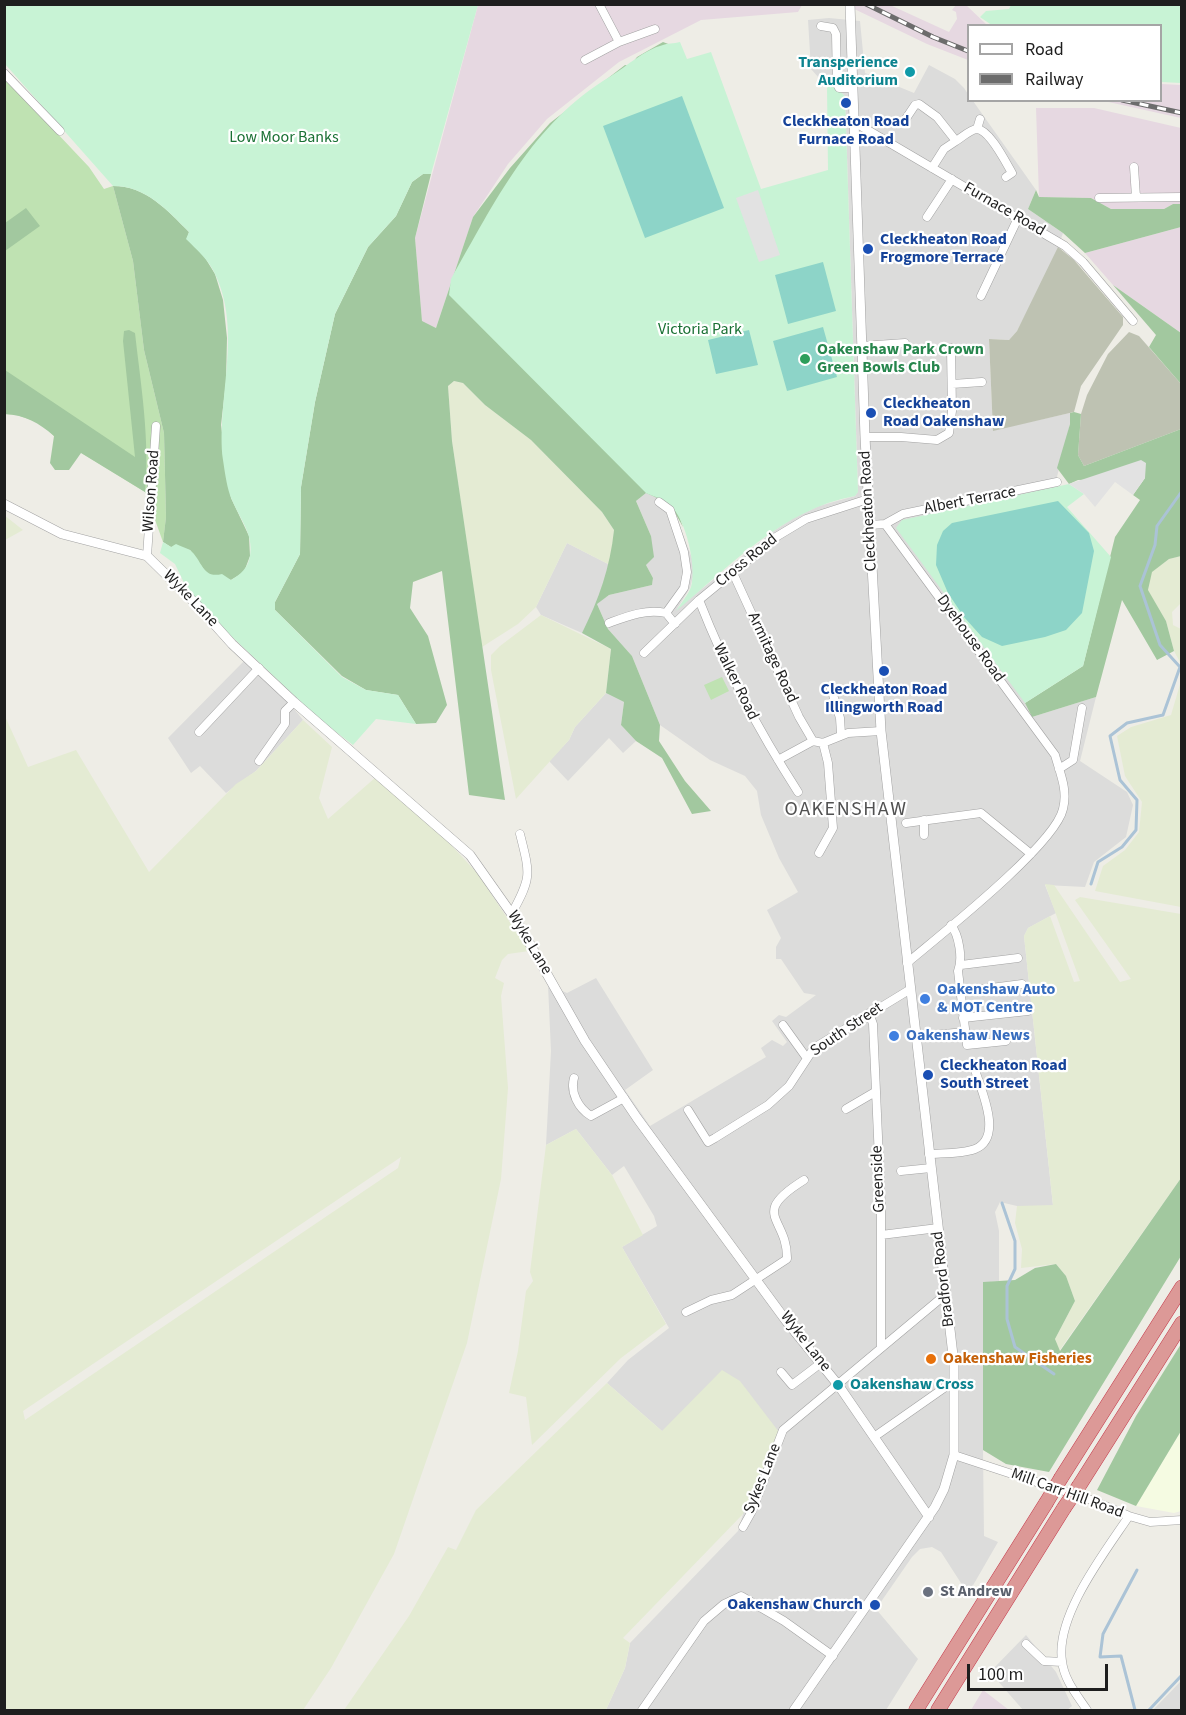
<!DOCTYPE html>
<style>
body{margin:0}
#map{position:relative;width:1186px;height:1715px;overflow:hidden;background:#eeede6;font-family:"Source Sans 3",sans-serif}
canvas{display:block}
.frame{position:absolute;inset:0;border:6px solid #1e1e1e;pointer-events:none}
.legend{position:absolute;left:967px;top:24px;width:195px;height:78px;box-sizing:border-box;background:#fff;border:2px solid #a5a5a5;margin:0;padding:8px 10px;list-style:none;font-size:18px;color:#1e1e1e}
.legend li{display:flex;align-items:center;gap:12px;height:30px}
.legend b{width:30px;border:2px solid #a5a5a5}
.scale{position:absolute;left:967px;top:1664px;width:141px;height:27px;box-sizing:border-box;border:3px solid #1e1e1e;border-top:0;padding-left:8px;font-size:18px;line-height:21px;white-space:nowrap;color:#1e1e1e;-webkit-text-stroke:4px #fff;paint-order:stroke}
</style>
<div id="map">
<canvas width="1186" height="1715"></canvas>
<div class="frame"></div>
<ul class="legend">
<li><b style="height:8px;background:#fff"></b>Road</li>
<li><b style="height:8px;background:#6c6c6c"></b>Railway</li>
</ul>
<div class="scale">100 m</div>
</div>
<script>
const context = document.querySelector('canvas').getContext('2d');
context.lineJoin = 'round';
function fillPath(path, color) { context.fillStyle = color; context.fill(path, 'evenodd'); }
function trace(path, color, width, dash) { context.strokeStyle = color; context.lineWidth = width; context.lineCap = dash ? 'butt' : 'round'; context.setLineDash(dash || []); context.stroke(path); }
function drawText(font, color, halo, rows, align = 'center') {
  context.font = font + ' "Source Sans 3",sans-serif'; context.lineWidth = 4.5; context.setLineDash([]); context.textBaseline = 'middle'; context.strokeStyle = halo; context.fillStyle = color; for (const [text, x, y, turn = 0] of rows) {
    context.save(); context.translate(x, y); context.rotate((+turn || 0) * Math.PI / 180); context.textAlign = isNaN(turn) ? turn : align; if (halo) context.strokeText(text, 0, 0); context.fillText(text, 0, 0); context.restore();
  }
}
const residential = new Path2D(`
 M829,18L860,21L865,73L914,93L929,65L955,79L964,88L968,94V100L973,101L1036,190L1028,209L1063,233L1053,262L1017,331L1009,340L989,339L993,430L1070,413V424L1054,489L995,502L1025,703L1032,717L1096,697L1080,761L1127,792L1133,805L1126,837L1094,862L1085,887L1045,885L1056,913L1028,928L1024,936L1053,1206H1017L1000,1202L995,1212L999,1231V1281L983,1283V1450L984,1536L998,1542L968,1594L941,1552L932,1547L920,1549L912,1557L876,1609L918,1659L886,1710H606L625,1668L630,1643L738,1531L743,1514L662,1431L607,1383L628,1360L669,1328L622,1247L657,1226L654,1216L624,1166L612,1175L576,1129L546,1145L551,1051L548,985L567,993L596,978L653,1070L625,1090L650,1126L766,1057L761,1048L772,1040L783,1046L787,1042L772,1021L779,1015L786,1017L816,995L804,993L781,959H776V947L781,938L767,910L798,892L779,858L761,815L757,791L745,776L710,760L660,725L632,656L608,629L597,604L582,633L541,615L536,607L567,543L610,565L597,603L609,595L652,585L653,578L646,565L651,536L636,501L646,493L663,500L673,508L692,558L694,572L690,588L677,609L772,532L795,517L819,506L855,496L858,491L845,96L835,87H827L811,69L808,20Z
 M244,661L287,700L303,720L256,771L226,793L200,766L191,773L168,738Z
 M606,693L624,702L621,725L636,741L623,753L609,738L568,781L549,761L569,740L575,727Z
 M1026,1635L1056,1672L1072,1706L1067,1710H1023L990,1672Z
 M1181,1681V1710H1153Z`);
const industrial = new Path2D(`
 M478,5H802L798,12L701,20L619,62L547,119L508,164L473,217L436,328L422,322L415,238Z
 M846,5H890L949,32L957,19L956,12L952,10L956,5H966L987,25L968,26V60L927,44Z
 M1161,84L1181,85V118L1104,101L1160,100Z
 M1036,108H1094L1181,128V204H1173L1164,209H1111L1091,198L1039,197Z
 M1181,227V333L1113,285L1085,253Z
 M983,1690L1009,1710H971Z`);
const education = new Path2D(`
 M1181,1431V1511L1174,1513L1136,1506Z`);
const construction = new Path2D(`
 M1058,247L1074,260L1123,317V325L1081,386L1074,412L993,431L989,339L1009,340L1017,331Z
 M1129,332L1139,336L1181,384V429L1084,466L1078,455L1081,414L1087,395L1108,354Z`);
const farmland = new Path2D(`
 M454,381L463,383L485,405L531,440L602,512L614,530L610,565L567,543L536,607L518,624L482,647L452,441L448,386Z
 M4,515L23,530L5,540H4Z
 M1181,556V603L1172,612L1173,625L1181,629V664L1174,651L1166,621L1148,591L1151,572L1169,559Z
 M541,615L611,649L606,693L575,727L569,740L516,799L491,670V655L500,646Z
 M1181,681V907L1095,891L1103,866L1125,850L1139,832L1142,802L1125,776L1117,736L1131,727L1171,715Z
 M4,714L28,767L76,750L149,872L236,784L256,771L303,720L332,747L319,798L328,819L376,777L428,820L478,874L529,951L508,954L502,960L495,978L504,983L501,996L508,1088L501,1179L467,1343L394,1554L331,1668L303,1710H5ZM401,1157L398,1168L25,1420L23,1411Z
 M1045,884L1054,885L1120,982L1131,979L1075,900L1080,897L1181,914V1178L1059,1351L1055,1339L1075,1301L1066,1276L1056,1264L1021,1268L1022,1249L1015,1223L1017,1206L1053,1205L1024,936L1028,928L1050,916L1074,982L1080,981Z
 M576,1129L612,1175L643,1235L622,1247L666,1324L621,1358L532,1445L526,1397L509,1393L518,1351L526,1291L533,1281L530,1272L546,1145Z
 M722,1370L740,1381L779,1432L743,1514L623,1638L630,1643L625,1668L606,1710H344L409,1616L448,1547L456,1550L476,1510L607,1383L662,1431Z`);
const grass = new Path2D(`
 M4,77L89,167L104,189L113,186L133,261L144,350L164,433L166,517L163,542L145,492L54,436L40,423L17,415L5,414Z
 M722,677L729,691L711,700L704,685Z`);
const forest = new Path2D(`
 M663,42L671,45L651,435L683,527C672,506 668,502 646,493L636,501L651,536L654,557L646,565L653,578L652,585L609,595L597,604L608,629L632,656L660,725L659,741L685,781L711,811L692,814L662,758L636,741L621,725L624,702L606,693L611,649L582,633C599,599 610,568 614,530L602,512L531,440L485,405L463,383L454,381L448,386L452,441L505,800L469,795L442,571L413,582L410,608L428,636L447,705L436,723L416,724L398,695L366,690L342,676L275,610V602L300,554L301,487L315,402L335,314L368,247L396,216L412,182L423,174H431L415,238L422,321L436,328L473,217L510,168L550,123L625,65L630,66L637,57Z
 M113,186C146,186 167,210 189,232L187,239L204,256L215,274L223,300L227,338L226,382L221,425L231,498L249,536L250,556L244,572L231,580L207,574L190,550L171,547L163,542L166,517L164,433L144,350L133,261Z
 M1036,190L1039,197L1091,198L1111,209H1164L1173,204H1181V227L1085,253L1063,233L1028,209Z
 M26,208L40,226L5,251V223Z
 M1113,285L1181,333V384L1149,347L1156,335Z
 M129,330L135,333C141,386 150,439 145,492L81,453L69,470H55L50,463L54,436C39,423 25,415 5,414V370L135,457L123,341L124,331Z
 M1074,412L1081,414L1078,455L1084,466L1181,429V556L1169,559L1152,572L1148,590L1166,621L1174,651L1157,660L1122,600L1096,697L1032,717L1025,703L1083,666L1115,537L1140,500L1133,495L1145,478L1078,480L1069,484L1057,468L1070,424V413Z
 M1181,1178V1256L1049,1472L1006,1464L983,1450V1282L1015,1280L1035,1268L1056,1264L1066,1276L1075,1301L1055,1339L1060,1351Z
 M1181,1344V1431L1136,1506L1097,1490L1136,1416Z`);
const park = new Path2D(`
 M5,5H478L431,174H423L412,182L396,216L368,247L335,314L315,402L301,487L300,554L275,602V610L342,677L366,690L398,695L416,724L376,719L353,745L319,719L227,632L186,587L175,564L160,553L163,542L171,547L176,544C180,546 186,548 190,550C203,561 202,579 222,574L231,580C241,574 248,568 250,556C254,535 240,519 232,500C227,489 225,473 223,460C216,400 243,332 215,274C209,260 197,250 186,239L189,232C167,210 146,186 113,186L5,64Z
 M1011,5H1181V83L1161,82L1160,26H993L980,17L986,11L1009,9Z
 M680,42L687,59L711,52L761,189L828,170L827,87H835L845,96L858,492L855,496C783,509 730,566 676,611C681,603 688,595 691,587C697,567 686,520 671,506C664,499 655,497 646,493L449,295L451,279C495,202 532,123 611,76C627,66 644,50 663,45C667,43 674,44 680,42Z
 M1069,484L1084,494L1067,507L1111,557L1083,666L1025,703L896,528L902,520Z`);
const pitch = new Path2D(`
 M682,96L724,208L645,238L603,126Z
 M823,262L836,311L788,324L775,275Z
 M823,327L837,377L787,391L773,341Z
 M749,330L758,365L716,374L708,340Z
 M1058,501L1089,533L1094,551L1082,613L1066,630L1045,637L1002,646L982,637L964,617L948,593L936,565L937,545L943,531L952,523Z`);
const parking = new Path2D(`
 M758,190L780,255L759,262L736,198Z
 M1141,460L1146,463L1145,478L1133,495L1115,482L1095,507L1084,494L1069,484Z`);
const stream = new Path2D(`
 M1091,884L1098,862L1122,847L1136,830L1137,800L1120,780L1110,736L1127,723L1163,715L1180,667L1160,645L1140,586L1155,545L1157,526L1182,491
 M1002,1203L1015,1241V1269L1007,1286V1319L1015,1347L1054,1374
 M1135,1710L1121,1656L1100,1657L1103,1634L1137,1570
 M1149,1710L1181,1676`);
const minor = new Path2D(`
 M599,4L619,42
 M821,26L833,28L836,34L837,84L839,88H852
 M585,60L619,42L655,29
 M4,73L60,131
 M905,120L915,105L919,104L937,117L956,141L944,149L932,168
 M854,122L1065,246L1083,262L1133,321
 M977,129L980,119
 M956,141C961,138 971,129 977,129C990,130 1006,163 1012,173L1006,177
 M1134,167L1136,197
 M1099,198L1182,197
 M927,217L952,179
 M981,296L1018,218
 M862,346L905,343
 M952,384L982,382
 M865,437H901L937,440L949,433L952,411L951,348
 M659,502L670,510L684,552L687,572L684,588L666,613
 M885,524L903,514L1057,482
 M870,525L885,524L1055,755C1060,773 1068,790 1063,809C1055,845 939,936 907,963
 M147,556L156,426
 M733,573L799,717L813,741
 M699,600C727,671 757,728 798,792
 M609,623C628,616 645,609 666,613L675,624
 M644,653L699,600L776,537L806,519L868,499
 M831,688L840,718L841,734
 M199,732L259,668
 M778,760L813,741L823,743L848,733L881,731
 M259,761L285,724V711L294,702
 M1059,769L1073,760L1082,708
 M924,820V835
 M906,823L981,813L1031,854
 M819,853L833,828L828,763L823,743
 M512,913C532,877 530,874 520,834
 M951,925C959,935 963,959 958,971L967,1045L1006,1041
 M961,965L1018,958
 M960,992L1022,984
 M869,1013L873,1024L881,1204V1347
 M963,1018L1028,1011
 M783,1025L806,1057
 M915,1037L964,1032
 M574,1078C570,1092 578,1108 591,1116L624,1098
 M846,1109L875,1092
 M688,1110L708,1142L715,1138L768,1105L789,1086L814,1048L909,990
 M929,1154C943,1153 962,1154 975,1149C1003,1138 982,1092 976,1073
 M901,1171L931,1168
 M881,1235L938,1228
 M686,1312L711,1300L732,1295L787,1259C788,1217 748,1215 804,1180
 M781,1372L792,1385L821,1363
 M874,1437L954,1381
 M954,1455L1091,1500L1129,1516L1150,1522L1182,1520
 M743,1527L752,1511L783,1430L946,1294
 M1026,1644L1044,1661L1062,1662
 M642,1710L704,1621L724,1604L741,1596L784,1621L833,1656
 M1087,1710C1077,1695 1064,1680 1062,1661C1055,1616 1105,1552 1129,1516`);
const tertiary = new Path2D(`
 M4,504L62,534L147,556L197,605L232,644L294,702L470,855L518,923L585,1041L637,1118L787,1322L839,1386L929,1517
 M794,1710L935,1507L944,1489L954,1455V1364L881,731L865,437L850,4`);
const motorway = new Path2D(`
 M1061,1478L1182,1287
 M1079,1486L1182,1323
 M916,1710L1046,1503
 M938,1710L1064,1508`);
const rail = new Path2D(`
 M866,4L933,37L968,51
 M1122,100L1182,113`);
const motorwayBridge = new Path2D(`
 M1046,1503L1061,1478
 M1064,1508L1079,1486`);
const markers = [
 [910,72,6,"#0f9aa8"],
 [846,103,6,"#1a4fb4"],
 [868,249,6,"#1a4fb4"],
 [805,359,6,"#2e9e5b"],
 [871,413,6,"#1a4fb4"],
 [884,671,6,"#1a4fb4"],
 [925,999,6,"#3f7fe0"],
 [894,1036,6,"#3f7fe0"],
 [928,1075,6,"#1a4fb4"],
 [931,1359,6,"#e8710a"],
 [838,1385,6,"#0f9aa8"],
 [928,1592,6,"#6b7280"],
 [875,1605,6,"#1a4fb4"]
];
const cultureNames = [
 ["Transperience",898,63],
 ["Auditorium",898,81],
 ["Oakenshaw Cross",850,1385,"left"]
];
const transitNames = [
 ["Cleckheaton Road",846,122,"center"],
 ["Furnace Road",846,140,"center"],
 ["Cleckheaton Road",880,240],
 ["Frogmore Terrace",880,258],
 ["Cleckheaton",883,404],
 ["Road Oakenshaw",883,422],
 ["Cleckheaton Road",884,690,"center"],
 ["Illingworth Road",884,708,"center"],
 ["Cleckheaton Road",940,1066],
 ["South Street",940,1084],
 ["Oakenshaw Church",863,1605,"right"]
];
const parkNames = [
 ["Low Moor Banks",284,138],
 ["Victoria Park",700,330]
];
const streetNames = [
 ["Furnace Road",1004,210,30],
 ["Wilson Road",152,491,-86],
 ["Albert Terrace",970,501,-11],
 ["Cleckheaton Road",869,511,-93],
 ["Cross Road",747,561,-39],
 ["Wyke Lane",190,599,46],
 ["Dyehouse Road",970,639,54],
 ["Armitage Road",772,658,65],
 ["Walker Road",735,682,64],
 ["Wyke Lane",529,943,59],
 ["South Street",847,1030,-34],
 ["Greenside",879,1179,-92],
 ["Bradford Road",944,1279,-97],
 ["Wyke Lane",805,1342,52],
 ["Sykes Lane",763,1479,-68],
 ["Mill Carr Hill Road",1067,1494,20]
];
const leisureNames = [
 ["Oakenshaw Park Crown",817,350],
 ["Green Bowls Club",817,368]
];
const shopNames = [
 ["Oakenshaw Auto",937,990],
 ["& MOT Centre",937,1008],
 ["Oakenshaw News",906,1036]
];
const foodNames = [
 ["Oakenshaw Fisheries",943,1359]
];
const worshipNames = [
 ["St Andrew",940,1592]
];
const quarterNames = [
 ["OAKENSHAW",846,811]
];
fillPath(residential, '#dcdcdb');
fillPath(industrial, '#e6d8e1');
fillPath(education, '#f5fbe2');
fillPath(construction, '#bec2b2');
fillPath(farmland, '#e4ebd3');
fillPath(grass, '#bfe2b2');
fillPath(forest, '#a2c89f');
fillPath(park, '#c8f3d5');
fillPath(pitch, '#8dd4c8');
fillPath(parking, '#e2e2e2');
trace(stream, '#abc3d6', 3);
trace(minor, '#a2a2a2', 9);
trace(tertiary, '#a2a2a2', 10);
trace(motorway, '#c5394b', 15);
trace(minor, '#fff', 8);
trace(tertiary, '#fff', 9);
trace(motorway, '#dc9997', 14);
trace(rail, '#6c6c6c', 5);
trace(rail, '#fff', 3, [9]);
trace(motorwayBridge, '#c5394b', 15, []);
trace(motorwayBridge, '#dc9997', 14);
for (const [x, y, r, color] of markers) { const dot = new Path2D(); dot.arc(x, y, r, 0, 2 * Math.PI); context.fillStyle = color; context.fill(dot); trace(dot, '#fff', 2); }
drawText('bold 16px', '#0d838f', '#fff', cultureNames, 'right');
drawText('bold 16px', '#164399', '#fff', transitNames, 'left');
drawText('16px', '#197033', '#fff', parkNames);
drawText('16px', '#1e1e1e', '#fff', streetNames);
drawText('bold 16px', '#27864d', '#fff', leisureNames, 'left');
drawText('bold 16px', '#366cbe', '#fff', shopNames, 'left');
drawText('bold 16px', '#c56008', '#fff', foodNames, 'left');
drawText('bold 16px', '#5b616d', '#fff', worshipNames, 'left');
context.letterSpacing = '1.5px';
drawText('20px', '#515151', '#fff', quarterNames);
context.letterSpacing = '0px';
</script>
